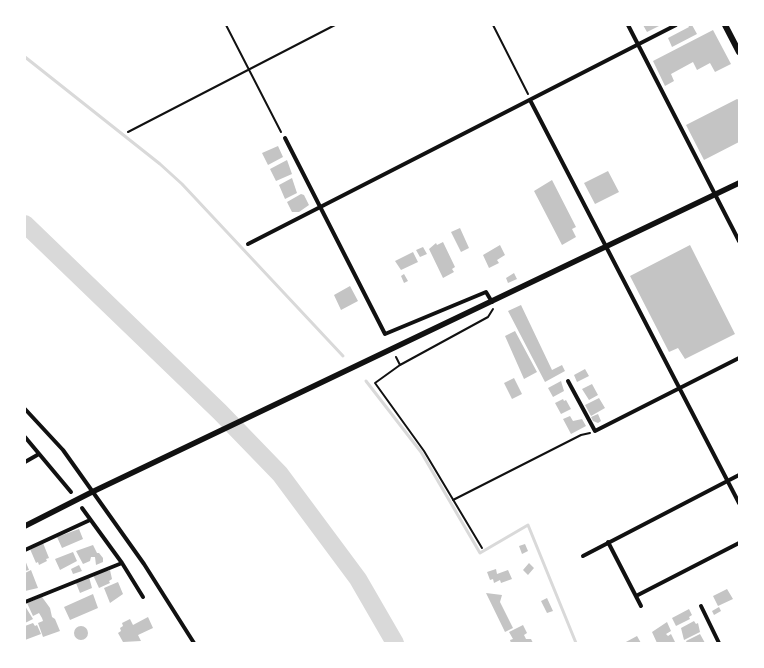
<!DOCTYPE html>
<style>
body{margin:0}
#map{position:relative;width:764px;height:668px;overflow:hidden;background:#fff;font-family:Ubuntu,sans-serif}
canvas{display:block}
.frame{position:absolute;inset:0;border:26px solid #fff;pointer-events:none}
</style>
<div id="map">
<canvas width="764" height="668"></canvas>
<div class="frame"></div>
</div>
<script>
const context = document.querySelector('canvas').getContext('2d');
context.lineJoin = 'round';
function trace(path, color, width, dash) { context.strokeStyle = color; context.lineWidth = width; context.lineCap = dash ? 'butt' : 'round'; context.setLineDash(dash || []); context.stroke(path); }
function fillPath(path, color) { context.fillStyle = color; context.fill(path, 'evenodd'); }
const stream = new Path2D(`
 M25,57L160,164L182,184L343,356
 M366,381L421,452L480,553L528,525L576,643`);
const river = new Path2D(`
 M25,224L220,412L280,474L358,579L395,643`);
const building = new Path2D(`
 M643,25H661L647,32Z
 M688,25H692L697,34L672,47L668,38L689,27Z
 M713,30L731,64L715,72L710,63L697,70L693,62L671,74L674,81L665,86L653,61Z
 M737,99L739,100V142L704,160L686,125Z
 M278,146L283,157L268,165L262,153Z
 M287,160L292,174L276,181L270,169Z
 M608,171L619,192L595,204L584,183Z
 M292,178L297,193L285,199L279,185Z
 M552,180L576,227L572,229L576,237L562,245L534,191Z
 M301,194L304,195L309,205L299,212H292L287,202Z
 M460,228L469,248L461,252L451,232Z
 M443,242L455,267L452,269L454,272L443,278L429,249L436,243L437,245Z
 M500,245L505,255L497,260L499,263L489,268L483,255Z
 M690,245L735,334L685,359L678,348L669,352L630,276Z
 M423,247L427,254L420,257L416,250Z
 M413,252L418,262L401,270L395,261Z
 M514,273L517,279L508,283L506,278Z
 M404,274L408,281L404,283L401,276Z
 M350,286L358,301L341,310L334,295Z
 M521,305L552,370L562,365L565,371L545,382L508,311Z
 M515,331L537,372L524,379L505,336Z
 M585,369L589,376L577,382L574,375Z
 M514,378L522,394L512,399L504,383Z
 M561,381L564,391L553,397L548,388Z
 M592,384L598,395L589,400L582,389Z
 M599,398L605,408L591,416L585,405Z
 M563,399L564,401L566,400L571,409L561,414L555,403Z
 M598,414L601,421L598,423L593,421L591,417Z
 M570,416L573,421L582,419L586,426L571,434L563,419Z
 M79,529L83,539L62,548L57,537Z
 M43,543L49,558L46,559L47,561L39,565L38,562L36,563L30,549Z
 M525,544L528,551L522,554L519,546Z
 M93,545L97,553H99L103,558V562L96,565L95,557H91L90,561L83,564L76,551Z
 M73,552L77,561L60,570L55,559Z
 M25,560L29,570L25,571Z
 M529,563L534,568L528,575L523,570Z
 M79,565L82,571L73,574L71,569Z
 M107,569L108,571L110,570L112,579L109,581L110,583L99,588L93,575Z
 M496,569L497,574L508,570L512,579L501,583L500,580L494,583L493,579L490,580L487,572Z
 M31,570L38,588L25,591V573Z
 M89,577L92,588L80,593L76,583Z
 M118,582L123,594L110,603L104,588Z
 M727,589L733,599L718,606L713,596Z
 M486,593L502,595L500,602L513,628L505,632Z
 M93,594L98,608L70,620L64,607Z
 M42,597L50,608L52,617L55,619L60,631L43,637L38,623L43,621L42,618L39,613L33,616L27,603Z
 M547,598L553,611L547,613L541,601Z
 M25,606L33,619L25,623Z
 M719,607L721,611L714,615L712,611Z
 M689,609L692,615L689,617L690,619L676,626L672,618Z
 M148,617L153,628L138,635L141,641L123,642L118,633L121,631L120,628L123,626L122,623L130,619L133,625Z
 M694,621L696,624L698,623L700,632L684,640L681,628Z
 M667,622L671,631L666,634L668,636L671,634L675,642L657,643L652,632Z
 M33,623L35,626L37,625L41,634L25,640V626Z
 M523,625L527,633L524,635L526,639H531L533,643H511L510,640L513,639L509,632Z
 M74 633a7 7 0 1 1 14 0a7 7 0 1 1-14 0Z
 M700,634L705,643H687L686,641Z
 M637,636L641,643H624Z`);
const path = new Path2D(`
 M226,25L281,132
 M493,25L528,94
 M128,132L335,25
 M396,357L400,365L375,383L424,451L482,548
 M400,365L488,317L493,309
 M453,500L581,435L590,433`);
const minor = new Path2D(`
 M628,25L739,241
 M530,100L739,503
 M285,138L385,334L486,292L492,302
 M248,244L676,25
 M568,381L595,431L739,358
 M25,409L63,450L144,564L194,643
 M25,437L71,492
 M25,462L39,454
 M82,508L122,563L143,597
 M608,542L641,606
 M25,550L90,520
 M583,556L739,475
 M636,596L739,543
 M25,602L122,563
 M701,606L719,643`);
const secondary = new Path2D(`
 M25,526L92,492L739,183`);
const trunk = new Path2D(`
 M725,25L739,52`);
trace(stream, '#d9d9d9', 3);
trace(river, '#d9d9d9', 18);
fillPath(building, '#c4c4c4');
trace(path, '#111', 2);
trace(minor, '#111', 4);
trace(secondary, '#111', 5.5);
trace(trunk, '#111', 6);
</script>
